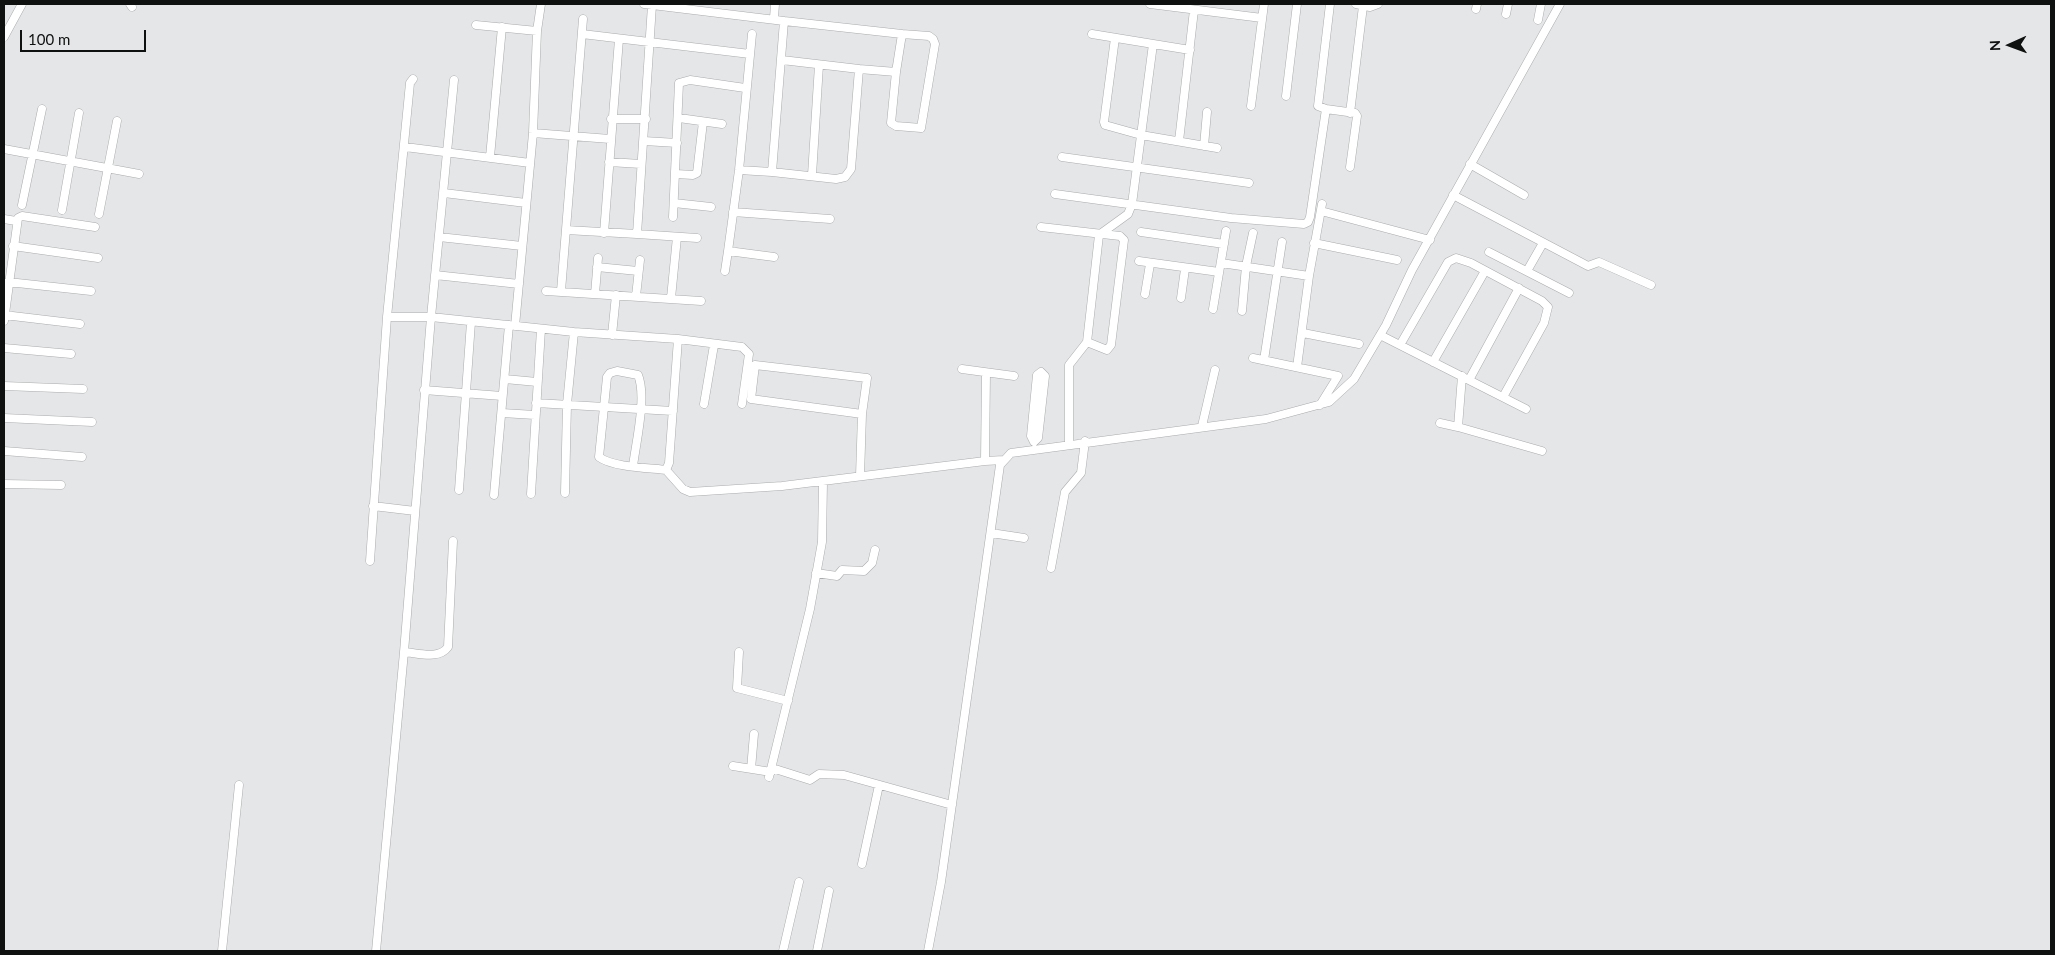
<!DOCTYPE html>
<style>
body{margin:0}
#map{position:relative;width:2055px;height:955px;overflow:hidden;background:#e5e6e8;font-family:Lato,sans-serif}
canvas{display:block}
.frame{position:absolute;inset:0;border:5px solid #0f1010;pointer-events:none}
.north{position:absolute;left:1985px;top:20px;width:50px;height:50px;-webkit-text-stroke:4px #e5e6e8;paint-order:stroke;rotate:268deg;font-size:14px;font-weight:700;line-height:20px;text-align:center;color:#0f1010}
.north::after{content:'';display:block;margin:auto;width:18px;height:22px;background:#0f1010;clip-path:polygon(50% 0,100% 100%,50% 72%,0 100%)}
.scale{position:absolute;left:20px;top:30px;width:126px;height:22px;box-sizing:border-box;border:2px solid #0f1010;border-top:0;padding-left:6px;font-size:15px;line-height:18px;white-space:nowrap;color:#0f1010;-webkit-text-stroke:4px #e5e6e8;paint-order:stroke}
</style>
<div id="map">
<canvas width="2055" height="955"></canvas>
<div class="frame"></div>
<div class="north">N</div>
<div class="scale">100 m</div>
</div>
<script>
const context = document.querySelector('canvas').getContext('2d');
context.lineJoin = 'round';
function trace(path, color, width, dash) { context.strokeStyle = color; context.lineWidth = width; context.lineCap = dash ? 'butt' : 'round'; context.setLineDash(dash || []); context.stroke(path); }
const street = new Path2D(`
 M130,4L132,7
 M644,4L784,21L772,172L739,170
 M1150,4L1262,18
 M1330,4L1318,106L1326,109L1355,113L1357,116L1350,167
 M1356,4L1370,7L1378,4
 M1476,9L1477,4
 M1506,14L1508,4
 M774,18L775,4
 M1538,20L1541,4
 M784,21L902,34L896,72L859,69
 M476,25L537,31
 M582,34L750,54
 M1092,34L1190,50
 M4,37L22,4
 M1115,38L1104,122L1105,125L1141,135L1217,148
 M896,72L891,123L896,126L921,128L935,44L933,39L929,36L902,34
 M1286,96L1297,4
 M1251,106L1264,4
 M1350,113L1363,6
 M679,118L722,124
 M611,119H646
 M533,133L610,139
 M644,141L677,143
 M1179,141L1194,10
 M1204,146L1207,112
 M405,147L530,163
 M4,149L139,174
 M490,157L502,27
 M1062,157L1249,183
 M609,162L641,164
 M1470,164L1524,195
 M772,172L836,179L845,177L851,169L859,69L782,60
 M676,174L693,175L697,173L703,122
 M812,175L819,65
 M444,193L526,203
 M1055,194L1231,218L1304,224L1308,222L1310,217L1326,109
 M1453,195L1588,266L1599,262L1651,285
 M674,203L711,207
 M22,205L42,109
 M62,210L79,113
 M1321,211L1430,240
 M733,212L830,219
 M99,214L117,121
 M673,217L679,83L690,80L745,88
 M4,219L16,221
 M1041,227L1120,236L1124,240L1111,345L1107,350L1087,342
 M566,230L637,234L652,5
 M1141,232L1224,244
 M604,233L619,39
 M637,234L697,238
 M439,237L522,246
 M1314,243L1397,260
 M13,246L98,258
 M728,251L739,170L752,34
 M1489,252L1569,293
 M1139,261L1219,272
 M1221,263L1309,276L1322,204
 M597,267L638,271
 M725,271L728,251L774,257
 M1527,271L1543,243
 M435,275L519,284
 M8,282L91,291
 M546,291L701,301
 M561,291L583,19
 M595,294L598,258
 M1145,294L1150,264
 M636,296L640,260
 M671,298L677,237
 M1181,298L1185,269
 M1213,309L1226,231
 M1242,311L1246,266L1253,233
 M4,315L80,324
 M387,317H431L574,332L678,339L742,347L749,354L742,404
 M4,321L18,218L22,216L95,227
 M515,326L533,133L537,31L541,4
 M1303,333L1359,344
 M612,335L616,295
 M1380,335L1526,409
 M1400,345L1448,262L1456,258L1471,263L1542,301L1548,307L1544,323L1503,397
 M4,348L71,354
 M1253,358L1338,376L1320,405
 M1264,360L1282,242
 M1433,362L1485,271
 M1297,367L1309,276
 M962,369L1014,376
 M1041,372L1045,376L1038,438L1034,442L1031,436L1037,375Z
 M1462,376L1458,427L1542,451
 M505,379L537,382
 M1469,380L1519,288
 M4,386L83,389
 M424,390L502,396
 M536,403L673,411
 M704,404L714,345
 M502,413L535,415
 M4,418L92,422
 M1440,423L1458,427
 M1202,426L1215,370
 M1069,444V365L1087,342L1099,235L1128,214L1132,204L1153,44
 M4,451L82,457
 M985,461L986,373
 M633,466C636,442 647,397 638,375L617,371L610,373L607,377L599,457C612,467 649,468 666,470L683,489L690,492L782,486L985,461L1004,460
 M666,470L669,463L678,339
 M860,476L862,414L867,378L755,365L751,399L862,414
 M4,484L61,485
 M459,490L471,322
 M565,493L567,404L574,332
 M531,494L541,329
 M494,495L509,325
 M373,506L415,511
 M991,533L1024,538
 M370,561L387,317L410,83L413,79
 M1051,568L1065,492L1081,473L1085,441
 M816,573L837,576L842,570L864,571L872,563L875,550
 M404,652C418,653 439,660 448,647L453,541
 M739,652L737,688L788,701
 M733,766L771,772
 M772,768L810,780L819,774L844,775L952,805
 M751,769L754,734
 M769,777L810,609L822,542L823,482
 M862,864L879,785
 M222,951L239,785
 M376,951L404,652L431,317L454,80
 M783,951L799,882
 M817,951L829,891
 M928,951L941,882L1000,465L1011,453L1266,419L1329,402L1354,379L1386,325L1412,270L1560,4`);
trace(street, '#aaabad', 9);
trace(street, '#fff', 8);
</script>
